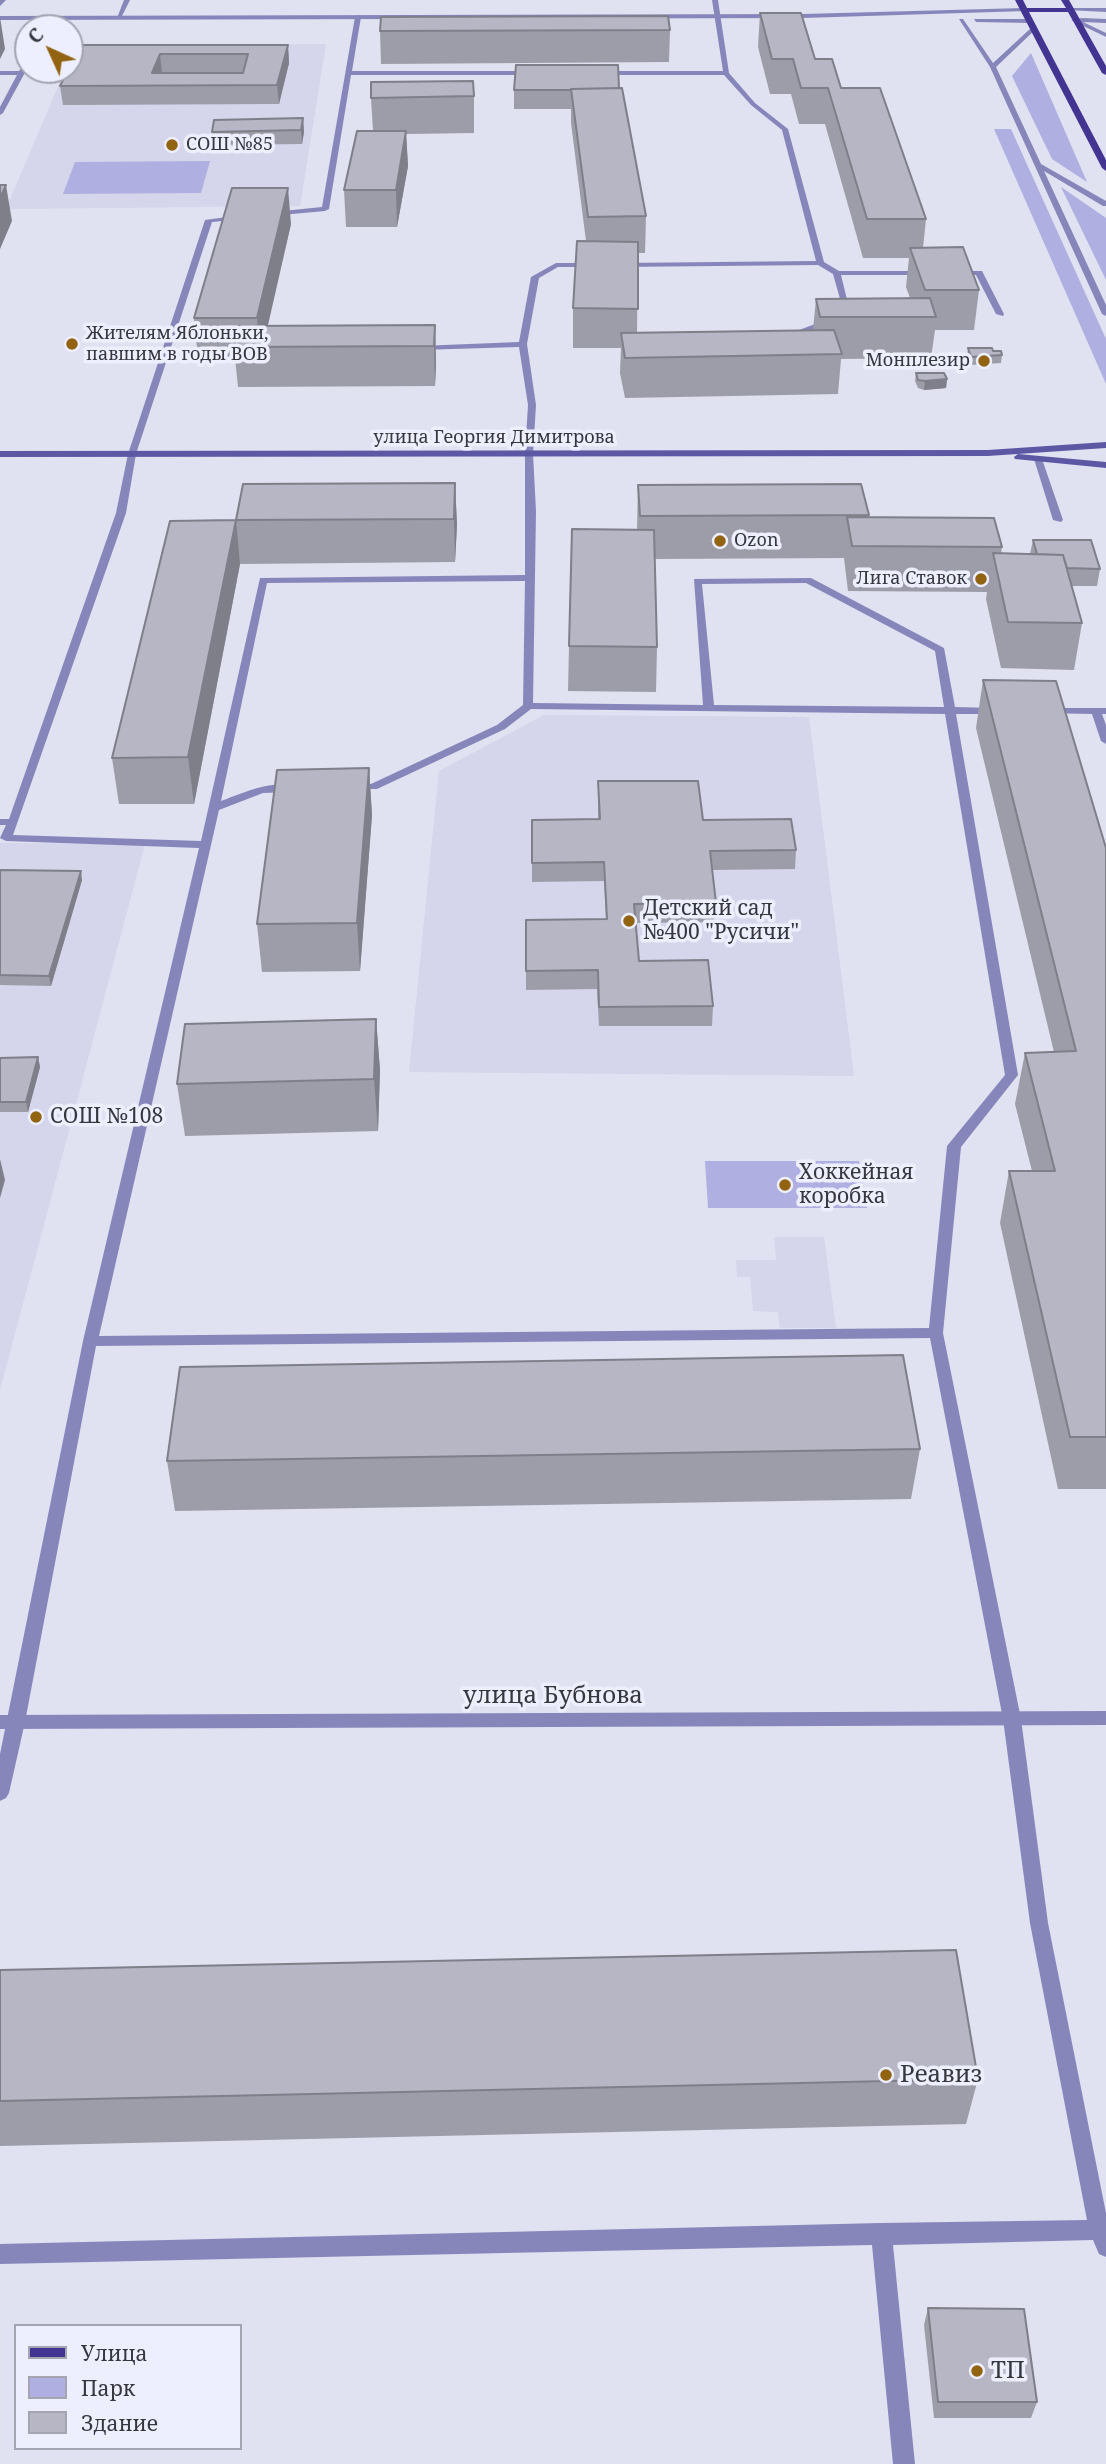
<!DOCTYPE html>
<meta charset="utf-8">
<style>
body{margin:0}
#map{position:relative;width:1106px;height:2464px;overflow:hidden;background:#e0e1f1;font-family:"Noto Serif",serif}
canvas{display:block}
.legend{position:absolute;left:14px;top:2324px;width:228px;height:126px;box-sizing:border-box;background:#edeefe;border:2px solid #a4a5b1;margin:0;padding:9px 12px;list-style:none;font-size:21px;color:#37373e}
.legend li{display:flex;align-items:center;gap:14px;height:35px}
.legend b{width:35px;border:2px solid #a4a5b1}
.north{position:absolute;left:14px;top:14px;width:70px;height:70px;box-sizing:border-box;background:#edeefe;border:2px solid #a4a5b1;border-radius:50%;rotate:315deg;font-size:19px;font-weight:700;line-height:28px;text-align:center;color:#37373e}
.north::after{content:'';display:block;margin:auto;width:24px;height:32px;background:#926311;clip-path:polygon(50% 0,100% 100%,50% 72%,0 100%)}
</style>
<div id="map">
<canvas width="1106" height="2464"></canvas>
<ul class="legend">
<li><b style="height:9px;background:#433492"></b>Улица</li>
<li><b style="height:19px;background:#afafe1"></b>Парк</li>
<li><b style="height:19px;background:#b6b6c5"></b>Здание</li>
</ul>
<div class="north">С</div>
</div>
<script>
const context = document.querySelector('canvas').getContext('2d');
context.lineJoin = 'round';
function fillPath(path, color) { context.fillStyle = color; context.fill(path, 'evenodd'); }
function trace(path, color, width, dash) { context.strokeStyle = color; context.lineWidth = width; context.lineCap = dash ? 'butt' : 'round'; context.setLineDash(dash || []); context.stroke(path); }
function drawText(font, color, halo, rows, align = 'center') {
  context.font = font + ' "Noto Serif",serif'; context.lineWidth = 7; context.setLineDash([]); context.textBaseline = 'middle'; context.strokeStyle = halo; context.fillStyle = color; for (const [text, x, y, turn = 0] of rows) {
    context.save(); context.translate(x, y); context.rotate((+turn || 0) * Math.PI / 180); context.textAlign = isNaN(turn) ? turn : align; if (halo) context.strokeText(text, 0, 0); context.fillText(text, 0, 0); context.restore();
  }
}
const built = new Path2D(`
 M326,44L300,206L6,209L65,70H70V59L75,46Z
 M544,715L809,717L854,1076L409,1072L439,771Z
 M0,843L145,844L0,1390Z
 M774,1237H824L836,1328H780L778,1312L753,1311L750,1277H737L736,1260H776Z`);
const green = new Path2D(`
 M1031,53L1087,182L1052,159L1012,76Z
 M994,129H1011L1106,339V384Z
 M210,161L201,193L63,194L75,162Z
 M1061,187L1106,218V280Z
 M705,1161H859L867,1208H708Z`);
const service = new Path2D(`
 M0,0H6L0,6Z
 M124,0H130L121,18H117Z
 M712,0H718L729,73L755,103L788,129L824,262L839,271H927L931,273L930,275H841L851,316L789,339H786V335L844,313L833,274L818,265L617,267V263H620L816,261L782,130L751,105L724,75H602L599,73L602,71H723Z
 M358,15L361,17L352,71H532L535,73L532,75H351L329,209L325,211L270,216L269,214L273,212L322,207L355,17Z
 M50,17L55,18L49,28H43Z
 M28,59V67L3,113L0,115V107L17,75H0V71H19Z
 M242,215L246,217L245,219L212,222L136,454L126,513L13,835L201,841L260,578L525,575V454L528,405L519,347L419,350L415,348L419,346L519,342L531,277L556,263H593L597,265L593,267H558L539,278L527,344L536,405L533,454L536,511L533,703L703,705L694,579L811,578L944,648L955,707L996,708L1001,711L996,714H956L1018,1075L961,1147L943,1333L1021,1719L1048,1923L1106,2213V2257L1099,2254L1093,2240L893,2245L915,2464H893L872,2245L0,2264V2244L881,2223L1087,2220L1030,1923L1003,1719L930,1338L96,1346L25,1722L9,1793L6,1798L0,1801V1754L83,1341L199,848L6,841L0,838L6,825H0V819H9L116,513L128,454L205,220ZM525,581L523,705L497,725L371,784L347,785V789H377L505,729L531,709L945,714L1005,1075L947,1146L929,1328L99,1336L219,810L263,793L292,792L298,789C279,776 240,794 221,801L267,583ZM806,583L935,651L944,707L714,705L702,584Z
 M951,271H982L1004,314L1003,316L996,314L976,275H954L950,273Z
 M1035,457L1042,459L1063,520L1061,522L1053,520L1034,459Z
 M1048,708H1106V714H1102L1106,725V744L1101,741L1092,714L1044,713V709Z`);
const minor = new Path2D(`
 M1024,8L1026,11L803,18L0,20V16L803,14Z
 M1106,8V12L1066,10L1069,8Z
 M1082,18L1106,19V23L1083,22L1106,33V37L1071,20Z
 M959,19H963L993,63L1031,28L1036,29L996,67L1041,164L1106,201V206H1103L1044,171L1106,305V316L1102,314L990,67Z
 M974,19H1030L1033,21L1030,23L976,22Z
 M1106,1711V1725L0,1729V1715Z`);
const secondary = new Path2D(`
 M1106,442V448L988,456L0,457V451L988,450Z
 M1018,454L1106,462V468L1015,459L1014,457Z`);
const primary = new Path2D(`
 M1015,0H1023L1027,8H1066L1061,0H1069L1106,66V75L1102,73L1068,12H1029L1106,160V171L1102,168Z`);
const wall = new Path2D(`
 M760,13L815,59L841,88L926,219L923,248L979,290L974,330H935L931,358L841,359L838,394L625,398L620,373L621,348H573V308L586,241L571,123V109H514V90L619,88L646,216L645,253H638L637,333L813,330L816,299L910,298L906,287L909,258H863L825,124H799L791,94H770L758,47Z
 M670,30L669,62L381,64L380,31Z
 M80,45H288L289,63L279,104L63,105L60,86Z
 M474,96V133L406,134L408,166L397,227H346L344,190L373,131L371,98Z
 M303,118L304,132L302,144L213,145L212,132Z
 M291,224L267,326L435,325L436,364L435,386L238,387L235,358H198L194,318Z
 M968,348L993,351L1002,355L1001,363L970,365L967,356Z
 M916,373L947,379L946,388L924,390L918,388L915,381Z
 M455,483L457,525L455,562L240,564L194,804H119L112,758L236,520Z
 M638,485L869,515L868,517L1002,547L1001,554H1030L1033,540L1100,569L1097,586H1072L1082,623L1074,670L1001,668L986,599L987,592L848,591L844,558L655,559L657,647L656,692L568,691L569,646L637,530Z
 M983,680L1106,848V1489H1058L1000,1223L1009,1171H1032L1015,1104L1025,1053L1054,1052L976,728Z
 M369,768L372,815L360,971L262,972L257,924Z
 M598,781L703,820L796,850L795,869L712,870L716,903L714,922L636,923L639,961L713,1006L712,1026H599L597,989L526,990V920L606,919L604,881L532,882V820L598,819Z
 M0,870L82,880L51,986L0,985Z
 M376,1019L380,1070L378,1131L185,1136L177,1084Z
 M38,1057L40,1067L28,1112H0V1058Z
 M920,1449L911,1499L175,1511L167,1461Z
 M0,1970L978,2079L966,2124L0,2146Z
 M928,2308L1037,2402L1031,2418H934L924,2325Z`);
const shadedWall = new Path2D(`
 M0,17L5,49L0,59Z
 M288,45L289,63L279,104L277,85Z
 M160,54L162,73H152Z
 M303,118L304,132L302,144L301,130Z
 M406,131L408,166L397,227L396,190Z
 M6,185L12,221L0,249V198Z
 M288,188L291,224L263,347H259L257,318Z
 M435,325L436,364L435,386L434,346Z
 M947,379L946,388L924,390L925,381Z
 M455,483L457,525L455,562L454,519Z
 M236,520L240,564L194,804L188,757Z
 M369,768L372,815L360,971L357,923Z
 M81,871L82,880L51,986L49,976Z
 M376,1019L380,1070L378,1131L374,1079Z
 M38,1057L40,1067L28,1112L26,1102Z
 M0,1159L5,1180L0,1198Z`);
const building = new Path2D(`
 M760,13H801L815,59H832L841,88H880L926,219H867L828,88H801L793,59H772Z
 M668,16L670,30L380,31L381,17Z
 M80,45H288L277,85L60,86L68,70H70V65ZM160,54H248L243,73H152Z
 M516,65H618L619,88L571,89V90H514Z
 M473,81L474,96L371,98V82Z
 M622,88L646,216L588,217L571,89Z
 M303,118L301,130L212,132L214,120Z
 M357,131H406L396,190H344Z
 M0,185H6L0,198Z
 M232,188H288L257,318H194Z
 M577,241L638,242V309L573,308Z
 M963,247L979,290H925L910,248Z
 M930,298L936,317H820L816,299Z
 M435,325L434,346L234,347L239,326Z
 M834,330L842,354L625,358L621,333Z
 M968,348H992L993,351H1001L1002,355L971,357Z
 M916,373H944L947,379L925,381L918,380Z
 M455,483L454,519L236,520L188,757L112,758L170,521L236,520L243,484Z
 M861,484L869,515L640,516L638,485Z
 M847,517L994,518L1002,547L852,546Z
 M572,529L654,530L657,647L569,646Z
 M1033,540H1091L1100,569L1067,568L1063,555L1037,554Z
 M993,553L1063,555L1082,623L1008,622Z
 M983,680L1056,681L1106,848V1437H1070L1009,1171H1055L1025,1053L1076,1051Z
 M369,768L357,923L257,924L277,770Z
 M598,781H698L703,820L791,819L796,850L710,851L716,903L634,904L639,961L708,960L713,1006L599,1007L598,970L526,971V920L607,919L604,862L532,863V820L600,819Z
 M0,870L81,871L49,976L0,975Z
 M376,1019L374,1079L177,1084L185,1024Z
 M38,1057L26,1102H0V1058Z
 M903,1355L920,1449L167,1461L180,1367Z
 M956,1950L978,2079L0,2101V1970Z
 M928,2308L1024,2309L1037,2402H938Z`);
const markers = [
 [172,145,7,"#926311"],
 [72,344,7,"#926311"],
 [984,361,7,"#926311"],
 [720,541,7,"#926311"],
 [981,579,7,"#926311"],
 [629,921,7,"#926311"],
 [36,1117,7,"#926311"],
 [785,1185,7,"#926311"],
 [886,2075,7,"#926311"],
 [977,2371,7,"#926311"]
];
const farPoinames = [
 ["СОШ №85",186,145],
 ["Жителям Яблоньки,",86,334],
 ["павшим в годы ВОВ",86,355],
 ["Монплезир",970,361,"right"],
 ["Ozon",734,541],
 ["Лига Ставок",967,579,"right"]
];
const farStreetnames = [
 ["улица Георгия Димитрова",494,438]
];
const poiNames = [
 ["Детский сад",643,909],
 ["№400 \"Русичи\"",643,933],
 ["СОШ №108",50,1117],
 ["Хоккейная",799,1173],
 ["коробка",799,1197]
];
const nearStreetnames = [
 ["улица Бубнова",553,1696]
];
const nearPoinames = [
 ["Реавиз",900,2075],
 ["ТП",991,2371]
];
fillPath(built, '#d5d5eb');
fillPath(green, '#afafe1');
fillPath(service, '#8786bb');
fillPath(minor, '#8786bb');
fillPath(secondary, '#5d58a4');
fillPath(primary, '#433492');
fillPath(wall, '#9d9da9');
fillPath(shadedWall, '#7f7f8a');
fillPath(building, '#b6b6c5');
trace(building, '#7f7f8a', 2);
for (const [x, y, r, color] of markers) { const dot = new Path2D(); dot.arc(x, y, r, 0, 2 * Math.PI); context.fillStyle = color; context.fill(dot); trace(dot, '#edeefe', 2.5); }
drawText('18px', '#37373e', '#edeefe', farPoinames, 'left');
drawText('18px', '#37373e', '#edeefe', farStreetnames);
drawText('21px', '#37373e', '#edeefe', poiNames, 'left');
drawText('24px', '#37373e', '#edeefe', nearStreetnames);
drawText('24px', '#37373e', '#edeefe', nearPoinames, 'left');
</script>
